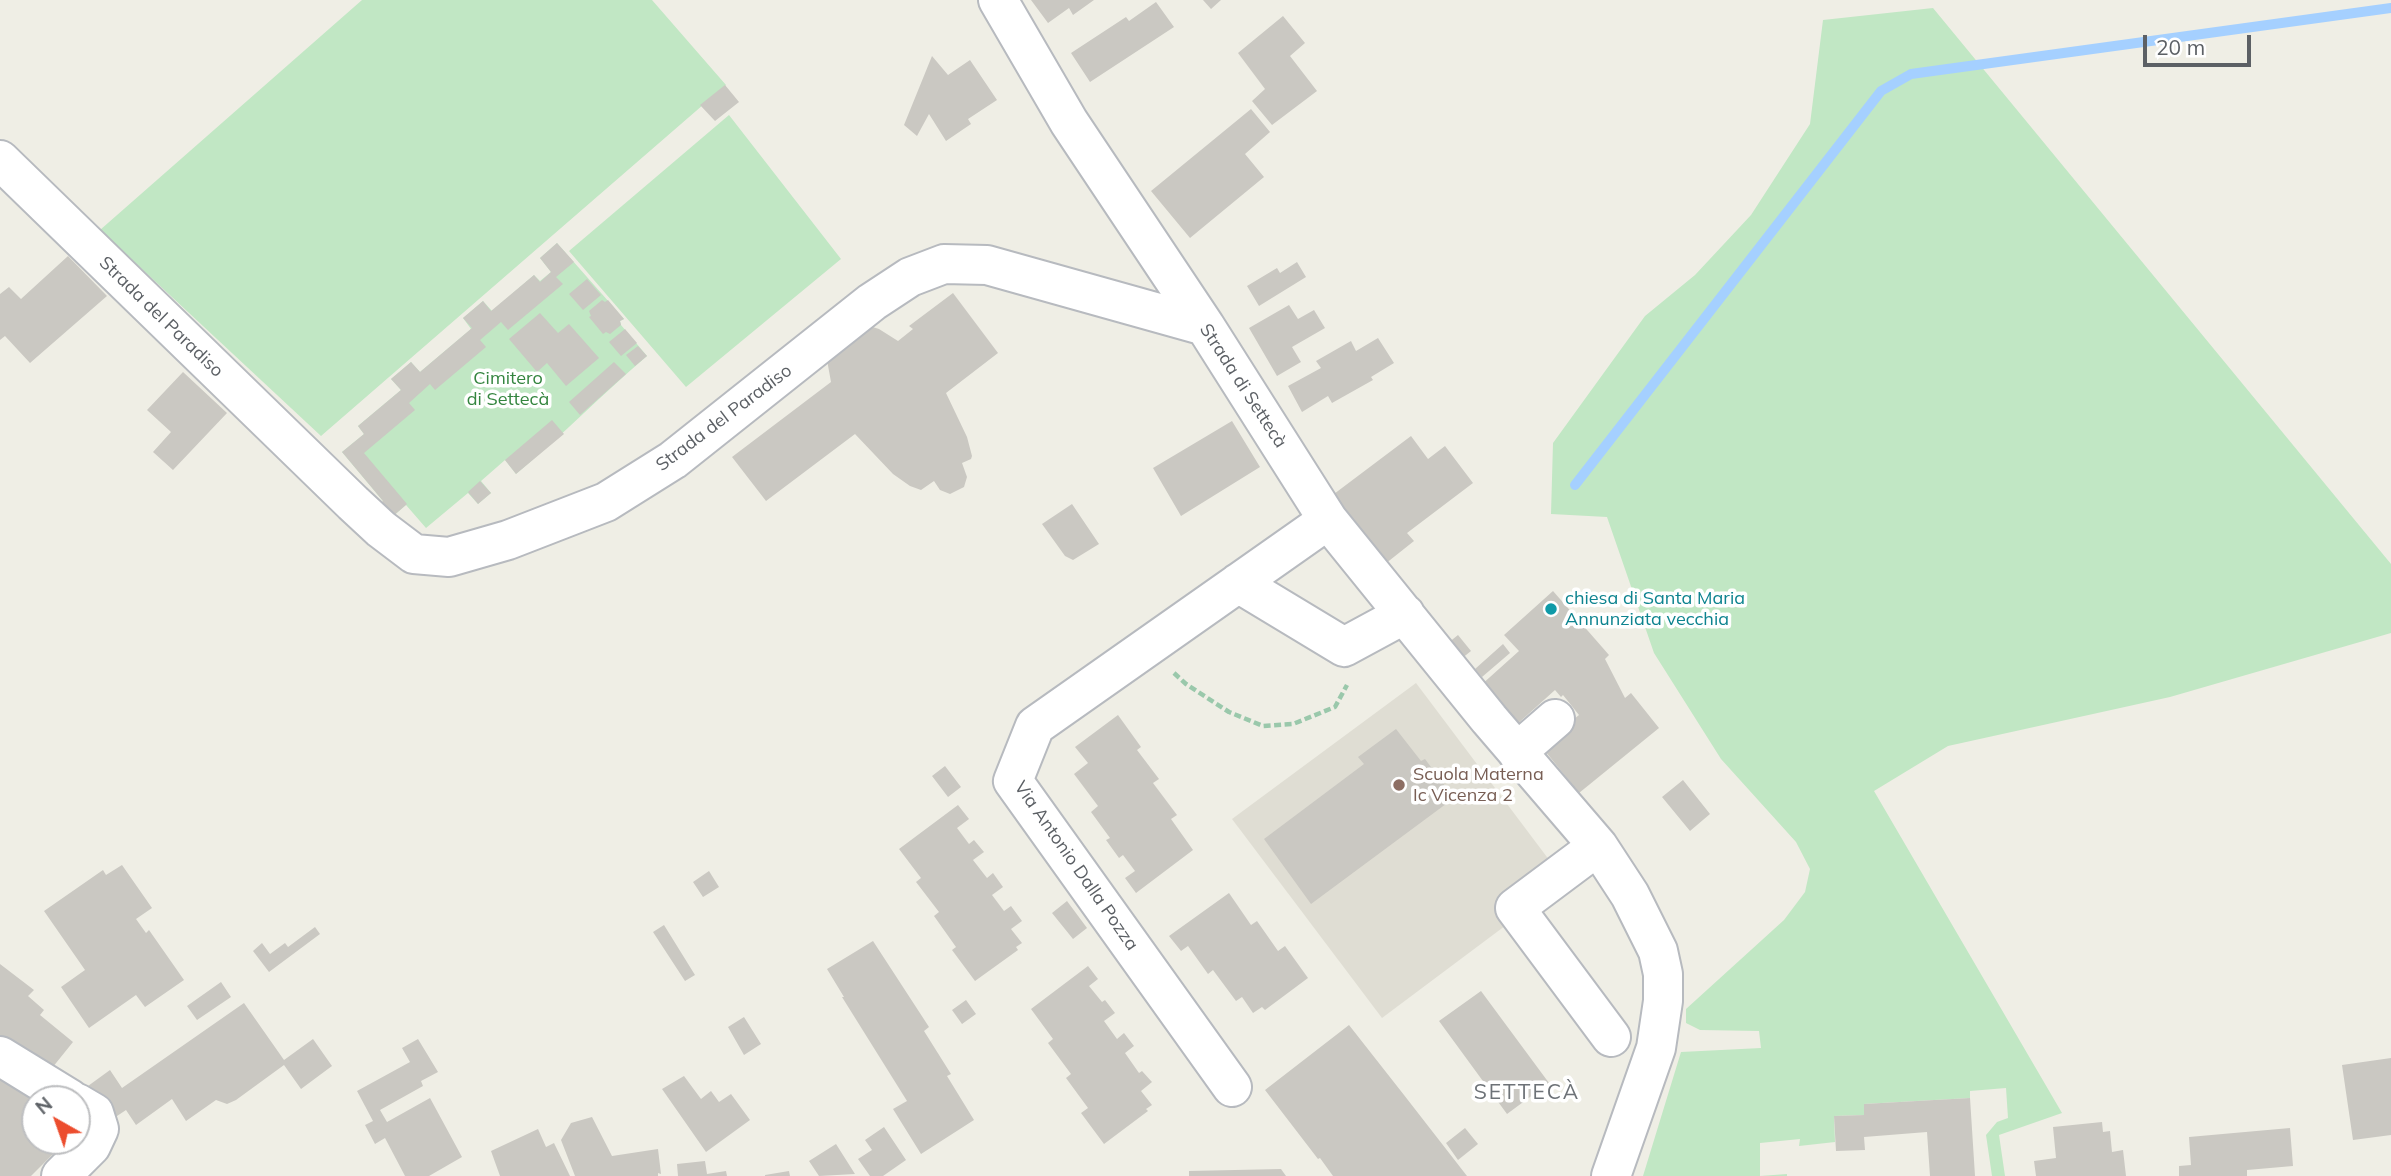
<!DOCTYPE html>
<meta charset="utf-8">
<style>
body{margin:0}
#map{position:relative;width:2391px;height:1176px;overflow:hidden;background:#efeee5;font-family:Mulish,sans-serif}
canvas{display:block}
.north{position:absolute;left:21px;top:1085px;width:70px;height:70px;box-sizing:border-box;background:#fff;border:2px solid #bebfc1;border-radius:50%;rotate:320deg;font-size:19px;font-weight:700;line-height:28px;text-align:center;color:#5c6065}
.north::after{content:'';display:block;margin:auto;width:24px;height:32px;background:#ec4d2e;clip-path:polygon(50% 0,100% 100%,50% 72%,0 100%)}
.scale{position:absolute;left:2143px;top:35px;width:108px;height:32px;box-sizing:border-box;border:4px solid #5c6065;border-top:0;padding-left:9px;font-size:21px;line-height:24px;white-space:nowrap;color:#5c6065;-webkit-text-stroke:5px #fff;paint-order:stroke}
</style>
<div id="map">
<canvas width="2391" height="1176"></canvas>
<div class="north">N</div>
<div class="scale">20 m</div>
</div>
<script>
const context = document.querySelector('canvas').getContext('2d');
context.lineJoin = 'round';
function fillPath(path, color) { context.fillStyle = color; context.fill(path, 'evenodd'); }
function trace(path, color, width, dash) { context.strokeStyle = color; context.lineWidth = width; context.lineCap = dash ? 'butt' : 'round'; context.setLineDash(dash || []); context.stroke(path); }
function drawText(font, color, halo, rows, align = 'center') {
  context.font = font + ' Mulish,sans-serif'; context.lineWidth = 7; context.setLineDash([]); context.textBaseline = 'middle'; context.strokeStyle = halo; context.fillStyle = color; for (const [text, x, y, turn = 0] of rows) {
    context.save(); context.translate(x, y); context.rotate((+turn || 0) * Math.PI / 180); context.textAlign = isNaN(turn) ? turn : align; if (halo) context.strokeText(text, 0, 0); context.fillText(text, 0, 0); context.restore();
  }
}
const education = new Path2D(`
 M1416,683L1565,881L1382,1018L1232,819Z`);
const green = new Path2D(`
 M362,0H652L726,85L321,436L100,230Z
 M1933,8L2391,564V633L2170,697L1948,746L1874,791L2062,1113L1999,1135L2005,1176H1992L1986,1135L1997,1122L2008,1118L2006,1088L1970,1091V1098L1864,1104V1115L1834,1116L1835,1142L1799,1146L1800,1139L1760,1143V1176L1787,1174V1176H1643L1681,1052L1761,1048L1759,1031L1700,1030L1686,1023V1009L1784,920L1805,892L1810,869L1796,842L1721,759L1654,653L1607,517L1551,514L1553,443L1645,316L1695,275L1751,215L1810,124L1823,20Z
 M729,115L841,259L686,387L569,251Z
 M557,243L624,319L620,321L621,325L647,356C602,394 562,436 516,474L505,460L481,481L491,493L478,504L468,493L426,528L406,505L392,517L383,501L342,452L364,434L358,426L401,390L391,379L411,362L420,372L471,329L463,318L483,301L492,311L534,275L540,281L551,272L540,258Z`);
const stream = new Path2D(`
 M1575,485L1881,91L1911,74L2391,8`);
const building = new Path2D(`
 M1031,0H1094L1073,15L1069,8L1048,23Z
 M1203,0H1221L1211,9Z
 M1156,2L1174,27L1090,82L1071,53L1126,17L1129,21Z
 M1283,16L1305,43L1290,56L1317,91L1272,125L1252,101L1265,89L1238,53Z
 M932,56L948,75L970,60L997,100L968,119L971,124L946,141L929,114L917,136L904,125Z
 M725,85L739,102L715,121L700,105Z
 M1251,109L1270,132L1245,154L1264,177L1190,238L1151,191Z
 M557,243L574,262L556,277L563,284L508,330L501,322L480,340L486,347L435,390L430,384L409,403L415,410L364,453L407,504L392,517L381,503L383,501L342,452L364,434L358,426L401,390L391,379L411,362L420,372L472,328L463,318L483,301L491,311L534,275L540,282L551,272L540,258Z
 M68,256L107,296L30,363L5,336L0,340V294L9,287L21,299Z
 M1297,262L1306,277L1259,306L1247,286L1277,268L1280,273Z
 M587,279L601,295L583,310L569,294Z
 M953,293L998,353L946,393L967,437L972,456L971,459L962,463L967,477L964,487L950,494L940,490L934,481L921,490L910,486L893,474L855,434L766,501L732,457L831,382L827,360L863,324L879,329L898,341L913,329L909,326Z
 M602,300L605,302L608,300L624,319L620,321L621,325L610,334L606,332L603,334L589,317L591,316L589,311Z
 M1289,305L1298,319L1314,310L1325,328L1292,347L1301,362L1277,376L1249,328Z
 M540,313L558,333L569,324L599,358L566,386L547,363L537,372L509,339Z
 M625,329L637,343L621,356L609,342Z
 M1378,338L1394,363L1371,377L1373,380L1332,403L1328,396L1302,412L1288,386L1321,368L1316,361L1351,341L1356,351Z
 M638,346L647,356L635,366L626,355Z
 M614,362L626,374L580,415L569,402Z
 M183,372L227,413L173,470L153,452L171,432L147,410Z
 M552,420L564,434L516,474L505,460Z
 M1232,421L1260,467L1181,516L1153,468Z
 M1411,436L1428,459L1445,446L1473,483L1407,533L1414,541L1380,568L1330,497Z
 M480,481L491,493L478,504L468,492Z
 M1072,504L1099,544L1073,560L1065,556L1042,524Z
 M1553,591L1609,655L1605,659L1625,698L1631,693L1659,728L1579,793L1541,746L1579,715L1563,695L1561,697L1555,690L1515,726L1480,686L1519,651L1504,635Z
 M1458,635L1471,651L1456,663L1443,647Z
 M1503,644L1510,653L1482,677L1475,669Z
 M1118,715L1141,747L1137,750L1159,779L1153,783L1177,815L1171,819L1193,850L1136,893L1125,878L1135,871L1123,855L1119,858L1106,840L1110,838L1091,812L1098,806L1074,774L1088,763L1075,747Z
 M1396,729L1421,761L1425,759L1454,798L1311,904L1264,839L1364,764L1358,757Z
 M945,766L961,787L948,797L932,776Z
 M1683,780L1710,814L1690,831L1662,797Z
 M958,805L969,819L957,828L969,844L974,840L984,852L973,860L987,878L993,873L1003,887L992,895L1004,911L1011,906L1022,921L1011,929L1022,943L1016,947L1018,950L975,981L952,950L956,947L934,916L939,912L916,882L921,878L899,849Z
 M122,865L152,908L136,919L146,933L149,930L184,980L145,1007L136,995L89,1028L61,987L85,970L44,911L103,870L106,875Z
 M709,871L719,887L703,897L693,882Z
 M1229,893L1251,925L1257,921L1278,951L1285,946L1308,978L1265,1010L1262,1007L1253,1013L1242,997L1236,1001L1213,970L1208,974L1188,946L1181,951L1169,936Z
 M1067,901L1087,928L1073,939L1052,913Z
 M664,925L695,975L685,981L653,932Z
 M315,927L320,934L269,972L253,951L262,943L270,954L285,943L288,947Z
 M873,941L929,1027L924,1031L951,1074L947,1076L974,1120L921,1154L893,1109L907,1101L842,997H844L827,969Z
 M0,964L34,990L28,996L44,1010L40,1015L73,1042L48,1073L0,1041Z
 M1088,966L1098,979L1089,986L1102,1002L1105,1000L1115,1013L1104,1021L1117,1039L1124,1033L1134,1046L1125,1053L1139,1073L1142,1071L1152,1082L1141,1091L1152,1105L1146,1109L1148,1111L1104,1144L1081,1113L1088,1108L1066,1078L1071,1074L1048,1043L1053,1039L1031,1009Z
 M221,982L231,997L197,1020L187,1006Z
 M1481,991L1549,1083L1507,1114L1439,1021Z
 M966,1000L976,1014L962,1024L952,1010Z
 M244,1003L284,1060L313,1039L332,1066L301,1089L284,1065L236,1100L227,1104L216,1100L186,1121L172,1099L136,1125L126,1110L111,1120L88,1086L110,1070L122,1088Z
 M744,1017L761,1044L744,1055L728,1027Z
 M1349,1025L1404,1095L1467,1176H1333L1320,1158L1318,1159L1265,1090Z
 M418,1039L438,1072L421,1081L423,1086L380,1110L387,1122L430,1098L462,1157L429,1176H405L385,1138L375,1144L365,1125L373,1121L357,1091L410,1062L402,1048Z
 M2391,1058V1135L2353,1140L2342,1065Z
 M0,1071L35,1091L22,1113L35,1126V1141H49L57,1150L31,1176H0Z
 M684,1076L701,1099L711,1091L719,1102L731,1094L750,1120L706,1152L662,1089Z
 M1970,1098L1975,1176H1930L1927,1132L1864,1137L1865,1150L1836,1151L1834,1116L1864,1115V1104Z
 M592,1117L612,1156L658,1149L661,1174L658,1173V1176H575L561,1140L571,1123Z
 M2102,1122L2103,1132L2110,1131L2112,1152L2123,1150L2126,1176H2036L2034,1161L2056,1158L2053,1127Z
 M884,1127L906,1160L883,1176H870L858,1159L872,1150L865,1140Z
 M1465,1128L1478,1144L1458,1160L1446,1143Z
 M2290,1128L2293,1166L2247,1170V1176H2179V1166L2191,1165L2189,1137Z
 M538,1129L546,1147L554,1143L570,1176H500L491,1151Z
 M836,1144L855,1174L819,1176L809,1161Z
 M705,1161L707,1174L726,1171L727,1176H678L677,1164Z
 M1281,1169L1286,1176H1189V1171Z
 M789,1171L790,1176H765V1175Z`);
const path = new Path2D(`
 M1174,673L1186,684L1229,712L1263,726L1293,724L1335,707L1347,685`);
const minor = new Path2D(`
 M998,0L1069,122L1205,326L1328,520L1489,719L1598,846L1630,895L1658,951L1663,974V1001L1656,1048L1611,1176
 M0,160L353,503L381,529L414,554L449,557L508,540L606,502L673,460L872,302L910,277L944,264L987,265L1205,326
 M1238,583L1344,647L1405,614
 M1517,752L1555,719
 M1598,846L1515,908L1611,1037
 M0,1056L70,1099
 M1232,1087L1013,781L1035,726L1328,520
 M61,1176L91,1146L99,1129L94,1113L77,1103`);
const markers = [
 [1551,609,7,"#0f9aa8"],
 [1399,785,7,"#8d6e63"]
];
const streetNames = [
 ["Strada del Paradiso",161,317,44],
 ["Strada di Settecà",1243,386,57],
 ["Strada del Paradiso",724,418,-37],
 ["Via Antonio Dalla Pozza",1076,866,55]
];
const parkNames = [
 ["Cimitero",508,379],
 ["di Settecà",508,400]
];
const cultureNames = [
 ["chiesa di Santa Maria",1565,599],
 ["Annunziata vecchia",1565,620]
];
const educationNames = [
 ["Scuola Materna",1413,775],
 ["Ic Vicenza 2",1413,796]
];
const quarterNames = [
 ["SETTECÀ",1527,1093]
];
fillPath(education, '#dfddd3');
fillPath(green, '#c1e7c4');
trace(stream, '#a5d0ff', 10);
fillPath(building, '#cac8c2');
trace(minor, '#b7babf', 42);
trace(path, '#9ac8ab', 4.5, [7, 3.5]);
trace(minor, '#fff', 38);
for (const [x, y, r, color] of markers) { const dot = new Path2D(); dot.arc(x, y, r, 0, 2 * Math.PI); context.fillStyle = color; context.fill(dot); trace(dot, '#fff', 2.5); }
drawText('18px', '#5c6065', '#fff', streetNames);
drawText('18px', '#34853f', '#fff', parkNames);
drawText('18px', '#0d838f', '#fff', cultureNames, 'left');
drawText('18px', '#785e54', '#fff', educationNames, 'left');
context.letterSpacing = '2px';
drawText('21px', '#6d7277', '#fff', quarterNames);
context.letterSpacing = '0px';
</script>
